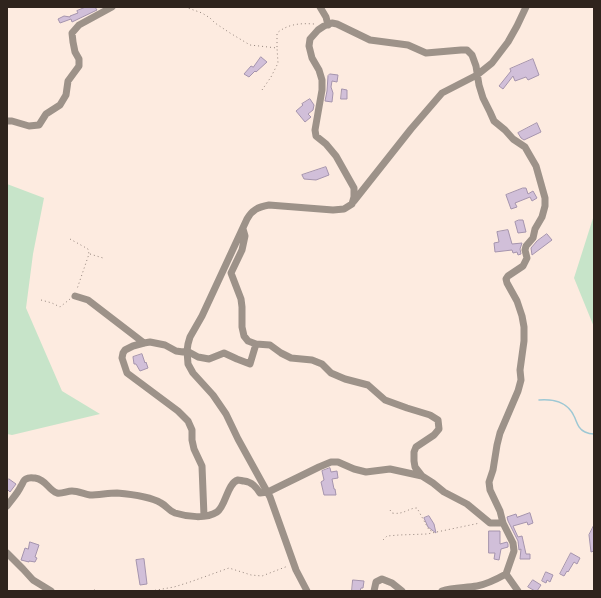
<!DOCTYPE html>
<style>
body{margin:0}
#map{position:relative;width:601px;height:598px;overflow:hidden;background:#fdebe0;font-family:"Space Grotesk",sans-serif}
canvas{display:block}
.frame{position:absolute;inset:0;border:8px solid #2f241d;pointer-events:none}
</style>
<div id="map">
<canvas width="601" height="598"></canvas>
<div class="frame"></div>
</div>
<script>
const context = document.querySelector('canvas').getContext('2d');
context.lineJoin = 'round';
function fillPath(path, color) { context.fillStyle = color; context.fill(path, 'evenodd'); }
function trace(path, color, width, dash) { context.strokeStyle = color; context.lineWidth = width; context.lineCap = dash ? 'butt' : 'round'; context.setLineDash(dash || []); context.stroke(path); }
const green = new Path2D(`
 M7,184L44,198L33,254L26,308L62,391L100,414L12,435L7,434Z
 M594,215V327L574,278Z`);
const stream = new Path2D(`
 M539,400C553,399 567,401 574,416C577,422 578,429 585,432C587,433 591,434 594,434`);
const building = new Path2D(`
 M86,7H95L97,10L72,22L71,19L60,23L58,19L64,16L70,17V16L78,13L77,11Z
 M261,57L267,62L256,72L255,71L249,77L244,74L251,66L253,67Z
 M533,59L539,75L528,80L526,77L515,81L513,76L503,89L499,86L511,71L510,69Z
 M330,74L338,75L337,82L332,81L331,87L333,93L332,102L325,101L327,91L328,76Z
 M342,89L347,90V99H341Z
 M310,99L314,105L313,110L308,114L311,117L305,122L296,111L303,105L302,104Z
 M537,123L541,132L524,140L521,138L518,133Z
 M326,167L329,175L316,180L304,179L302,175Z
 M523,188H526L528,194L533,191L537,198L532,201L530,197L515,203L517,207L511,209L506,195Z
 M519,220H523L526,232L518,233L515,222Z
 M508,230L512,244L522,243L520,249L521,254L518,255L517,252L513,253L512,250L495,252L494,243L499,242L497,232Z
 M547,234L552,240L532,255L531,248L537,241Z
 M142,354L145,363L146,362L148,368L140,371L136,364H134L133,357Z
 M330,468L331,472L337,471L338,478L332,479L334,489H335L336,495H324L321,482L324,480L322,471Z
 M9,479L16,484L10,492L7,489V481Z
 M530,513L533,523L528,525L527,522L513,526L518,537L522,536L526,554H530V559H520L521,549L519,550L518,541L508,521L507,517L516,514L517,517Z
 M429,516L434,524L436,533L428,527L424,518Z
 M594,525V551L591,552L589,535Z
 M489,531H500V544L507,542L508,544V547L501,549L499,560L494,559L495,553H489Z
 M30,542L39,545L35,557L37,558L35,562L29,561V562L21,560L25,548L28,549Z
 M571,553L580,558L577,564L574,562L568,572L567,571L564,576L560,574Z
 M144,559L147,584L140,585L136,560Z
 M546,572L553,575L550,582L547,580L546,583L542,581Z
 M353,580L364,581L363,588H361L360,591H352Z
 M533,580L541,585L537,591H535L528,587Z`);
const path = new Path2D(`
 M185,7L202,13L210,18L215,23L230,33L250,45L277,48V33C288,24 300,23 314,24
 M262,90L271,77L278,63L277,48
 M70,239L88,249L89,254L77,289
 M90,254L103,258
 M41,300L52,303L60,307L70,299
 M390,510L392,513C404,515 408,508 417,508L429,530L434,532
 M383,540L387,536L399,535L427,534L480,523
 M86,591L95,590L102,591
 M151,591L174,587L190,582L229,568L251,575L262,576L288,566`);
const minor = new Path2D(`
 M320,7L326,17L328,25
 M7,121H12L29,126L39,125L46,114L60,105L66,95L68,81L79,66V59L75,52L73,42L72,33L79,25L112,7
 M354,201L411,129L442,93L477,75L492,63L508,42L517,26L526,7
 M243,229L245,236L242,250L231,273L241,299L242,307V327L244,336L248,341L256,344L270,345L281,353L291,358L312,360L322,364L331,373L345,379L368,385L385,400L407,408L430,415L438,420L439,429L434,435L416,447L414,452V461L415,467L422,476L433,483L444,492L467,504L490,523H503
 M75,296L88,300L144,343
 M7,506C12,499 18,493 21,486C23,484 23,480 26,479C29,477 33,478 35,478C47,480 48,490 57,493C62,494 67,491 72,491C78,491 84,494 90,495C99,495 108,493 117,493C129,494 151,497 161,503C167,506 169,511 175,513C188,517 206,519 217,512C226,506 227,483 238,480C240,480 242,481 244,481C252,482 256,487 260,493L268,492L319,467L331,462H338L354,469L366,472L390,469L422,476
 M204,516L202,466L194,449L192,440V430L188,421L178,411L127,373L122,358L123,353L125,350L133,346L144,343L150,342L165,345L176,351L183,352L187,351L198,357L209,359L224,353L237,359L250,364L256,344
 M7,553L23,569L33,580L51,591
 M506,574L518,591
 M307,591L296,570L270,497L238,439L226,414L213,395L193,373L188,364L187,351L188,344L190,337L202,316L247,219C252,210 258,207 269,205L333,210L344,209L352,204L354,197V188L336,156L326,144L316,136L315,130L322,90V80L319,70L312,58L309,46L310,39L318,30L324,26L332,23L337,24L370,40L408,45L426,53L461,50H467L472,55L476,66L479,85L483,98L490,112L494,121L505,130L513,139L525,147L529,154L536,166L545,198V206L542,217L535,229L533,238L526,246L525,250L527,258L523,266L508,276L506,279L507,283L517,301L522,316L524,327V341L520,370L521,380L518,391L500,433L497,445L493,470L489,482L490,490L500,511L503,523L513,543L514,551L506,574C497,579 488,584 477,586C465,588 453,587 442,591
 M374,591L376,582L382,579L392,583L402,591`);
fillPath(green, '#c7e4c9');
trace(stream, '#9ec8d4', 1.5);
fillPath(building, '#d1bfd9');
trace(building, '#a594ad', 1);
trace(path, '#92837b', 1, [1, 3]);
trace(minor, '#9d9289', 7);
</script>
